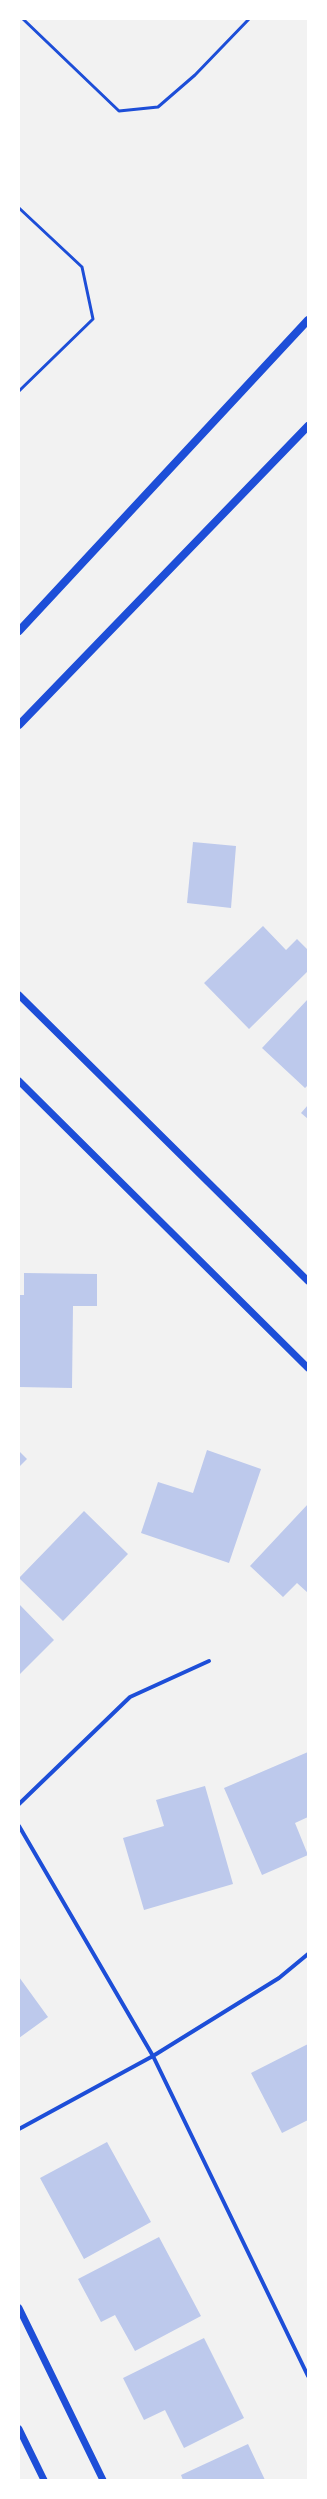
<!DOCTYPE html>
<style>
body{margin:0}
#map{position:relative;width:327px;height:2499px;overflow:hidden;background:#f2f2f2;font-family:Jost,sans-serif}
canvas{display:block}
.frame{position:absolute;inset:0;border:20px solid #fff;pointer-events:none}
</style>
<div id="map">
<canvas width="327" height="2499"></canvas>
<div class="frame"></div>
</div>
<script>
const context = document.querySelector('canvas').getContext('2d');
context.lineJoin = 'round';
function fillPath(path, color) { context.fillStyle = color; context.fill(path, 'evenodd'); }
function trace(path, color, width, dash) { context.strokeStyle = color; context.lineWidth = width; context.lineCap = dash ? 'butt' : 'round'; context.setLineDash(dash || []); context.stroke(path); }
const building = new Path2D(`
 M193,842L236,846L231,908L187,903Z
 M263,926L286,950L297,939L308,950V971L249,1029L204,983Z
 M308,999V1085L305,1088L262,1048Z
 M308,1105V1119L301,1113Z
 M24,1273L97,1274V1306H73L72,1388L19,1387V1295H24Z
 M207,1450L261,1469L229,1563L141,1533L158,1482L193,1493Z
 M19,1451L27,1459L19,1467Z
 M308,1504V1593L297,1583L283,1597L250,1566Z
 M84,1511L128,1554L63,1621L19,1578Z
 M19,1604L54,1640L19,1675Z
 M308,1752V1817L295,1823L308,1855L262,1875L224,1788Z
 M205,1786L233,1884L144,1910L123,1838L164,1826L156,1800Z
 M19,1977L48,2017L19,2038Z
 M308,2044V2120L282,2133L251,2073Z
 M107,2142L151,2222L84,2259L40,2178Z
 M159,2237L201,2316L135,2351L115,2315L101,2322L78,2279Z
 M204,2338L244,2418L184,2448L165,2410L144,2420L123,2378Z
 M248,2444L265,2480H183L181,2475Z`);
const service = new Path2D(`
 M23,19L119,111L158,107L195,75L249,19
 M19,208L82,267L93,319L19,391`);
const minor = new Path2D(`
 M19,1804L130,1697L209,1661
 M19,1826L153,2056L308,2376
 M19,2129L153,2056L279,1978L308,1954`);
const tertiary = new Path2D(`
 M19,995L308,1281
 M19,1081L308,1368
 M19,2308L103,2480
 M19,2429L44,2480`);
const secondary = new Path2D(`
 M19,631L308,320
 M19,725L308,426`);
fillPath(building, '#bdc9ec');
trace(service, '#1d4ed8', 3);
trace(minor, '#1d4ed8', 4);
trace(tertiary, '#1d4ed8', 7);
trace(secondary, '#1d4ed8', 8);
</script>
